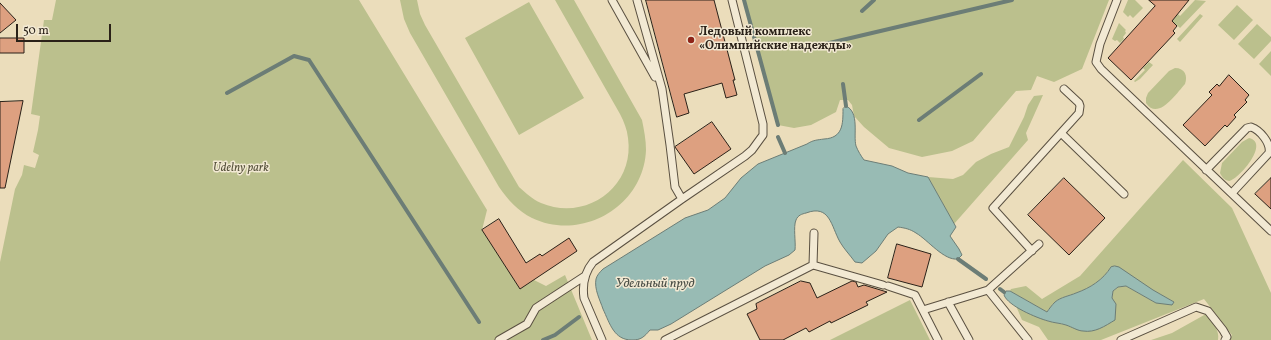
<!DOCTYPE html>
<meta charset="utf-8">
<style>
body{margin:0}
#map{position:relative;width:1271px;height:340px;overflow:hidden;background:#ebddbb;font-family:Vollkorn,serif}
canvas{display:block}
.scale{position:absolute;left:16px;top:24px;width:95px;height:18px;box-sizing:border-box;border:2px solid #2a2118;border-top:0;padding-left:5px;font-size:12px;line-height:14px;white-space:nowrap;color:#2a2118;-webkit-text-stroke:3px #f2e9d3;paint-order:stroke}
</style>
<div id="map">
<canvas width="1271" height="340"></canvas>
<div class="scale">50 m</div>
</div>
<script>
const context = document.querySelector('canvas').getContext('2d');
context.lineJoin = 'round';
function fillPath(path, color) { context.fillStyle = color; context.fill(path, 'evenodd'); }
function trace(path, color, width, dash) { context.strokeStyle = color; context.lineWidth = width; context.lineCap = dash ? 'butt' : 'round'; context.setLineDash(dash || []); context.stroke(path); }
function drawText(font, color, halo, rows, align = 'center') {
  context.font = font + ' Vollkorn,serif'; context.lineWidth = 3; context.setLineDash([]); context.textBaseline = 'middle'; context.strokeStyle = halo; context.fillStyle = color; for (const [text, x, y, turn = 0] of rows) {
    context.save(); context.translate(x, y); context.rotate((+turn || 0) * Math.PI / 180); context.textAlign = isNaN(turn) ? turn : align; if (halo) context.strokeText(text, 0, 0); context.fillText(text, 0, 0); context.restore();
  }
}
const green = new Path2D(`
 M56,0H359L487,210L482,230L520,289L534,280L546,286L565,275L592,340H0V262L15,189L22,175L24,165L35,168L39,155L33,152L38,130L40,116L31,114L44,20H52Z
 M400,0H417L420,14L425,25L519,187C526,193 532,199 541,203C586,222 635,187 628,138C627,129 624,122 620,114L555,0H574L642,120C644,130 646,140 646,150C644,206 582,242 532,218C518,211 508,200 499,187L410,33L404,19Z
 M744,0H1109L1082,69L1054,82L1037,76L1031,90L1016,91L973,141L952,151L922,157L889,148L864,127L854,116L852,105L848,100H840L836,112L811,125L794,128L778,125Z
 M1128,0H1135L1143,8L1133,18L1130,15L1128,17L1123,12Z
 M1195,0L1206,1L1180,28L1172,21L1178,14L1180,16Z
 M529,2L584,98L519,135L465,38Z
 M1237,5L1253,20L1234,40L1218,25Z
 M1200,14L1203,16L1180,42L1177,39Z
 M1119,23L1126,30L1125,31L1126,33L1123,37L1124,39L1120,43L1117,40L1115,41L1112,39Z
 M1257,24L1271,37V41L1254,59L1238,44Z
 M1271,51V76L1259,64Z
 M1149,62L1153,65L1140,79L1135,82L1134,81L1145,70L1143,68Z
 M1175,68C1185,68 1188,76 1185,84C1176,94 1158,121 1146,103V98L1148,93L1169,71Z
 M1043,95L1026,133L1028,140L954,224L928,177L953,179L963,175L976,162L991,154L1009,147L1024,117L1028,105L1034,96Z
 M1249,138C1271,143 1237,181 1229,181C1224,180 1222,177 1220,173L1222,163L1242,142Z
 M1183,160L1232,208L1271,293V340H1230L1232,335L1204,299L1101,340H1048L1039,327L1022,320L1016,306L1048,321L1066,325L1112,298L1113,291L1118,287L1126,286L1156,303L1174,302L1111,267C1103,280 1090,288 1076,293C1069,296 1061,297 1055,302C1052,305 1049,309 1047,312L1010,291L1011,289L1026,286L1042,299L1080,276Z
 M910,300L930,340H830Z
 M1206,314C1212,322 1220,330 1218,340H1151L1172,333Z`);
const water = new Path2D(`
 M846,106C860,112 853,135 856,146C858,151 861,156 864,160L892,166L908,173L928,177L956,227L950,236L959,249L962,255L958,259C944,261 928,240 916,233C910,229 905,228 898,227L888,234L876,251L862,263L855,262C850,255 844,249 840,242C831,226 830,204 806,213C802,214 798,215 796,220C793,227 796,242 795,250L789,255L765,266L671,324L658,330H650C644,337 641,340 632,340C614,340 610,324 603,309C600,300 594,289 596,279C597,275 600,272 603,269L685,218L708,210L725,198L741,178L758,164L807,144C813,140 817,140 824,139C843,138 843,124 843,109Z
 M1115,266L1119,267L1153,290L1174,302L1172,305L1156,303L1126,286L1118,287L1113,291L1112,298L1116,304L1115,320C1105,326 1095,333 1083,331C1078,331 1072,327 1066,325C1060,323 1054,323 1048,321C1037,318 1008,306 1004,295L1006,291H1010L1047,312C1049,309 1052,305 1055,302C1061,297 1069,296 1076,293C1090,288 1103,280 1111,267Z`);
const stream = new Path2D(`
 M744,0L778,125
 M862,11L874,0
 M821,45L1012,0
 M843,84L846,106
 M227,93L294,56L309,60L479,322
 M919,120L981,74
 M778,137L785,153
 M958,259L986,279
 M1000,289L1004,292
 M543,340L555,335L579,317`);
const building = new Path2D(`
 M646,0H714L735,80H733L737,95L726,98L722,83L684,94L689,113L677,117Z
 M1149,0H1189L1172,21L1177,26L1173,31L1175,33L1131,80L1108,58L1155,6Z
 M0,3L16,20L0,33Z
 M0,38H24V53H0Z
 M1229,75L1249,95L1245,100L1247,102L1234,115L1236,117L1227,127L1225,125L1205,146L1183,125L1212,95L1209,92L1217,84L1219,86Z
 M23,101L5,188H0V102Z
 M712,122L731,149L694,174L675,147Z
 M1064,178L1105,218L1069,255L1028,215Z
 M1271,178V209L1255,194Z
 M499,219L526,263L540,254L542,256L569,238L577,251L520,289L482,230Z
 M897,244L931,254L922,287L888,278Z
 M801,281L810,283L817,298L852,281L856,282L858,287L864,285L887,292L866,302L868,305L831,323L830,321L809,332L806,328L783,340H760L747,314L757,309L756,304Z`);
const service = new Path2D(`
 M612,0L655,77
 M637,0L662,89L670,145L675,187L682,199
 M1117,0L1100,44L1096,62L1101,69L1271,231
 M1061,133L1124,194
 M1206,170L1247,128L1251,127C1260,130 1271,143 1269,153L1232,193
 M1032,251L993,208L1079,113L1080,106L1079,103L1064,89
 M813,265L814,233
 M888,286L915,295L938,340
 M988,290L1028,340
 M948,302L969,340
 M923,310L988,290L1039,244
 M499,340L527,324L536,308L585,276
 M602,340L584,298C582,284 584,273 593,262L682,199L745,156L752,150L760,139L763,135V124L732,0
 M665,340L813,265L883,285
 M1121,340L1196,307L1208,311L1223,330L1227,337L1225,340`);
const markers = [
 [691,40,4,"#8f2418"]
];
const poiNames = [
 ["Ледовый комплекс",699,33],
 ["«Олимпийские надежды»",699,47]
];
const parkNames = [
 ["Udelny park",241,169]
];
const waterNames = [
 ["Удельный пруд",655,285]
];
fillPath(green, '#bbc08d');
fillPath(water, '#98bbb4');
trace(water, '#6c7d76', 1);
trace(stream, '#6c7d76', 4);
fillPath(building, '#dda080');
trace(building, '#2a2118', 1);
trace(service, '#5a5041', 9);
trace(service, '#f2e9d3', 7);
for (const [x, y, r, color] of markers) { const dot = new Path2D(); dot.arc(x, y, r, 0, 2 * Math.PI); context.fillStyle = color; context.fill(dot); trace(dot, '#f2e9d3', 1.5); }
drawText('bold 12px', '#2a2118', '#f2e9d3', poiNames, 'left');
drawText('italic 12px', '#56513b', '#f2e9d3', parkNames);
drawText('italic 13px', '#4b4f47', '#f2e9d3', waterNames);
</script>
